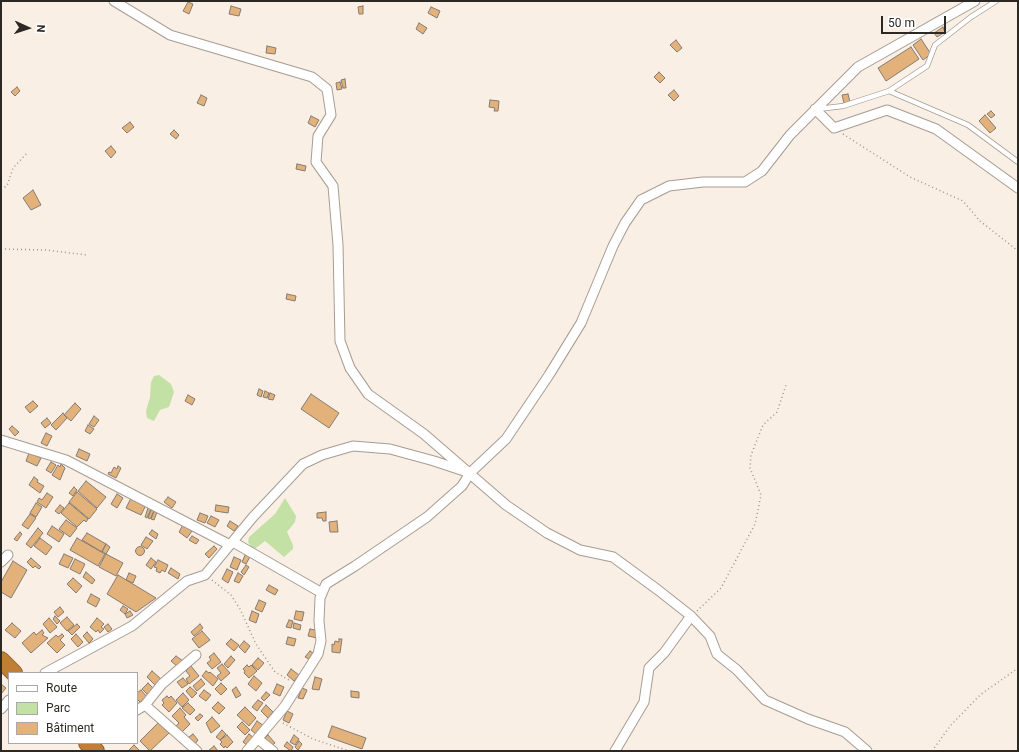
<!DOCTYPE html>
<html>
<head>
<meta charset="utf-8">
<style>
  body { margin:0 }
  #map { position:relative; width:1019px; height:752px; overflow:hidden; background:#faefe4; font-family:Roboto,sans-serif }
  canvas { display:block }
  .frame { position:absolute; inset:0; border:2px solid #2c2824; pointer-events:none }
  .legend { position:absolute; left:8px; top:672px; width:130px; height:72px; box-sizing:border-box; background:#fff; border:1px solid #aba9a7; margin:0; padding:5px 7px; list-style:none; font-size:12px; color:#2c2824 }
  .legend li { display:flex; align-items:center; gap:8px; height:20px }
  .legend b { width:20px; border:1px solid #aba9a7 }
  .north { position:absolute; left:8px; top:8px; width:40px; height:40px; -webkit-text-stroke:3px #fff; paint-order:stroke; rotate:93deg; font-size:11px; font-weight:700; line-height:16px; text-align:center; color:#2c2824 }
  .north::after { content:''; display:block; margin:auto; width:14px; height:18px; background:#2c2824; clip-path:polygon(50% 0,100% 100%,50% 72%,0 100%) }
  .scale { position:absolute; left:881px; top:16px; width:65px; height:18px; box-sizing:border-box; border:2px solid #2c2824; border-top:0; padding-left:5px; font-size:12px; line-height:14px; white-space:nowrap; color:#2c2824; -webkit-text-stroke:3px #fff; paint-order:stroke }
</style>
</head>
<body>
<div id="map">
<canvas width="1019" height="752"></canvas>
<div class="frame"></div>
<ul class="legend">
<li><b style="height:5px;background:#fff"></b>Route</li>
<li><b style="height:11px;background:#c3e1a5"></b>Parc</li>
<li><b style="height:11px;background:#e3b27b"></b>Bâtiment</li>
</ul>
<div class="north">N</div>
<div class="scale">50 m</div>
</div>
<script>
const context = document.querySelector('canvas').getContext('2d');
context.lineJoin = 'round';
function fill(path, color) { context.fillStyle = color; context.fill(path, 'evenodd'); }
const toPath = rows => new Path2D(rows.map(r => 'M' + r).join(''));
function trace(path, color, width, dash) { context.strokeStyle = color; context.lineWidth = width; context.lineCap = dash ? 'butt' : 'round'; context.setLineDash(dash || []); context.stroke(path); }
fill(toPath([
  [159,375,171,384,174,392,169,407,160,410,154,421,147,418,146,411,150,397,151,382,154,376],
  [285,498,296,516,295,522,287,532,293,545,293,549,284,557,265,541,256,548,252,548,248,542,249,537,275,514]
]), '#c3e1a5');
const building = toPath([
  [188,2,193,4,189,14,183,11,188,2],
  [231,6,241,9,239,16,229,14,231,6],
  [363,6,363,14,359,14,358,7,363,6],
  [431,7,440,11,437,18,428,13,431,7],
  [419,23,427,28,423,34,416,29,419,23],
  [943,27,945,32,937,37,934,33,943,27],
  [921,39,931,54,923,60,913,45,921,39],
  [676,40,682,48,677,52,670,45,676,40],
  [267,46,276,48,275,54,266,53,267,46],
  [911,47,919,59,886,81,878,68,911,47],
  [659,72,665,78,660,83,654,77,659,72],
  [345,79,346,88,343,88,341,80,345,79],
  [340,82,342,89,337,90,336,83,340,82],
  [17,87,20,91,15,96,11,92,17,87],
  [674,90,679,96,674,101,668,95,674,90],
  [848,94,850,102,844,103,842,95,848,94],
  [201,95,207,98,204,106,197,103,201,95],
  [490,100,499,101,498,111,494,111,495,108,489,107,490,100],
  [991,111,995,115,991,118,987,114,991,111],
  [985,115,996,128,990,133,979,121,985,115],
  [311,116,319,120,315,127,308,123,311,116],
  [130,122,134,127,127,133,122,128,130,122],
  [174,130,179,135,176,139,170,134,174,130],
  [111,146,116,152,111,158,105,151,111,146],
  [297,164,306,166,305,171,296,169,297,164],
  [33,190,41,205,31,210,23,198,33,190],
  [287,294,296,296,295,301,286,299,287,294],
  [259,389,263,391,261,397,257,395,259,389],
  [265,391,269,393,267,398,263,397,265,391],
  [270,393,275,395,273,400,268,399,270,393],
  [311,394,339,413,329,428,301,409,311,394],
  [188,395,195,399,192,405,185,401,188,395],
  [33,401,38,406,30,413,25,407,33,401],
  [75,403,81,409,71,421,64,415,75,403],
  [63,413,67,418,56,430,51,425,63,413],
  [94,416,99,420,94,427,89,424,94,416],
  [47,418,51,423,45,428,41,423,47,418],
  [88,425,94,429,90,434,85,431,88,425],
  [12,426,19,432,15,436,9,429,12,426],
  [46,433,52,436,47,446,41,443,46,433],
  [79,449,90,454,87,461,76,456,79,449],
  [29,453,41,458,37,466,26,461,29,453],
  [51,462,56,465,51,473,46,470,51,462],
  [61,464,65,468,60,480,52,475,58,465,60,467,61,464],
  [118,466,121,468,116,478,108,474,109,472,111,473,114,467,117,469,118,466],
  [34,477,38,480,37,482,44,486,40,493,29,485,34,477],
  [86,481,106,497,97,508,78,491,86,481],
  [74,487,77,490,73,496,69,493,74,487],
  [77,492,97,509,89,519,69,502,77,492],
  [47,493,53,497,46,508,37,502,39,498,42,500,47,493],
  [117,494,123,498,117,508,111,504,117,494],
  [168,497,176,502,172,508,164,502,168,497],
  [131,498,146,505,141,515,126,508,131,498],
  [36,503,42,507,36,517,30,513,36,503],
  [69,503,88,519,86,522,84,520,77,527,61,513,69,503],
  [60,505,64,508,59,514,55,511,60,505],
  [216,505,229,507,228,513,215,511,216,505],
  [148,508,151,509,147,518,145,517,148,508],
  [151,510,154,511,150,519,148,518,151,510],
  [154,511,157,512,154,520,151,519,154,511],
  [326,512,326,521,323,521,322,518,317,518,317,513,326,512],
  [200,513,208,516,205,523,197,520,200,513],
  [30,514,36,518,28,529,22,525,30,514],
  [211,516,219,520,215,527,207,523,211,516],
  [66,520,77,528,70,537,59,529,66,520],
  [230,521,238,526,234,531,227,526,230,521],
  [337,521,338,532,330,532,329,522,337,521],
  [183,525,192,531,187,538,179,532,183,525],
  [52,526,64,534,59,542,47,534,52,526],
  [38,528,43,533,31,548,26,544,38,528],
  [152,530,158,534,156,539,149,534,152,530],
  [20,532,22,534,17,541,14,539,20,532],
  [87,533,106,544,102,552,82,540,87,533],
  [192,536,199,540,196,544,189,540,192,536],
  [146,537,153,541,147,549,141,545,146,537],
  [40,538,52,547,46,555,34,546,40,538],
  [77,538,105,554,98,566,70,550,77,538],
  [106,544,110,547,106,554,102,551,106,544],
  [214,546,217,549,209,558,205,554,214,546],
  '135.5 551a4.5 4.5 0 1 1 9 0a4.5 4.5 0 1 1-9 0Z',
  [246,553,251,555,246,564,242,562,246,553],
  [64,554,73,558,68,568,59,564,64,554],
  [106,554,123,563,116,576,99,567,106,554],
  [234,557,241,560,237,570,230,567,234,557],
  [31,558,41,567,39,569,35,566,33,568,27,562,31,558],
  [151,558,156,562,151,569,146,565,151,558],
  [75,559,85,564,80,574,70,569,75,559],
  [158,560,168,565,165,572,162,570,160,573,156,571,157,568,154,567,158,560],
  [13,561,27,570,11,598,1,592,1,582,13,561],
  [246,565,249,567,244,575,241,572,246,565],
  [171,568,180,574,178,579,168,573,171,568],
  [227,569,233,572,228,583,222,579,227,569],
  [86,572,95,580,92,584,83,577,86,572],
  [129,573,136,576,133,583,126,580,129,573],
  [238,573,243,576,239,583,234,581,238,573],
  [118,575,156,598,136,612,107,594,118,575],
  [73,578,82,586,76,593,67,584,73,578],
  [269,585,278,590,275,595,266,590,269,585],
  [91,594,100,599,96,607,87,602,91,594],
  [259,600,266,603,262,612,255,609,259,600],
  [123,606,128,609,125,614,120,610,123,606],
  [60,607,64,612,58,617,54,612,60,607],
  [130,611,133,615,127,618,125,614,130,611],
  [252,611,259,614,256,623,249,620,252,611],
  [296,611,304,612,302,621,294,619,296,611],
  [55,616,60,621,57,624,53,619,55,616],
  [67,617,74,625,67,631,60,623,67,617],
  [49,618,57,627,50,633,43,624,49,618],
  [97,618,104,624,101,627,104,629,100,633,98,630,96,632,90,627,97,618],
  [289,620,293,621,291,628,286,627,289,620],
  [12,623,21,631,15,638,5,630,12,623],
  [294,623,301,625,300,630,293,628,294,623],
  [77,624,80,627,72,635,68,631,77,624],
  [108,624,112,629,108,632,104,627,108,624],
  [200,624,203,628,194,636,191,632,200,624],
  [310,629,319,631,317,638,308,636,310,629],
  [42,630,44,633,42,635,48,638,31,653,22,643,34,632,36,635,42,630],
  [202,631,210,640,199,648,192,639,202,631],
  [87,632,93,639,89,643,83,636,87,632],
  [62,634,64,636,60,640,65,645,57,653,47,643,56,635,58,637,62,634],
  [76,634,83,642,78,647,71,639,76,634],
  [288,637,296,639,294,646,286,644,288,637],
  [231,639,239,645,234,651,226,644,231,639],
  [339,639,342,639,340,653,332,652,332,644,334,645,335,641,339,642,339,639],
  [244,641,250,646,245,653,239,647,244,641],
  [310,651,313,653,309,659,305,657,310,651],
  [214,653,221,662,212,669,207,663,211,660,209,657,214,653],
  [176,656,183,661,178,667,171,661,176,656],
  [231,656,235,660,228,668,224,664,231,656],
  [258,658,264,663,258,670,252,665,258,658],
  [222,664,230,673,221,681,217,676,221,673,217,668,222,664],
  [247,665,249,667,251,665,257,671,249,678,244,673,245,671,243,669,247,665],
  [191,666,199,676,189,684,186,679,190,676,186,671,191,666],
  [291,669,299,675,294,681,287,675,291,669],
  [152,671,161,679,155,685,147,677,152,671],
  [206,671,209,673,210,672,218,679,213,686,202,676,206,671],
  [254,676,262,683,256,691,248,684,254,676],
  [315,677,322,679,319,690,312,689,315,677],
  [183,678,188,684,182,688,177,682,183,678],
  [201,679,205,684,197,691,193,686,201,679],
  [148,683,154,689,148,695,142,689,148,683],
  [221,683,227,689,221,695,215,689,221,683],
  [1,684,6,688,1,694,1,684],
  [277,684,284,687,280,696,273,693,277,684],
  [190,687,197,693,192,698,186,691,190,687],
  [236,687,241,695,236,698,232,690,236,687],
  [302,688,307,690,303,699,298,698,302,688],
  [141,690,147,697,140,702,137,699,137,693,141,690],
  [204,690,211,695,206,701,199,696,204,690],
  [351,691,359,692,359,698,351,697,351,691],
  [266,692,270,695,264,701,261,698,266,692],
  [183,693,189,700,182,707,176,700,183,693],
  [167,696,169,698,171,696,177,703,169,712,162,705,164,703,162,700,167,696],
  [258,700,263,703,257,711,252,707,258,700],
  [218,702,225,708,219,714,212,708,218,702],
  [188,703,195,710,190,715,182,708,188,703],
  [266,705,273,712,268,718,261,711,266,705],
  [245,707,256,718,249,726,237,715,245,707],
  [180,708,186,715,184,717,190,724,181,733,175,727,179,723,172,716,180,708],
  [287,711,293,714,289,723,283,720,287,711],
  [200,714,203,716,198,721,195,718,200,714],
  [212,717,220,726,211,733,206,723,212,717],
  [257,721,264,726,257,735,251,730,257,721],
  [242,722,250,730,245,735,237,727,242,722],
  [158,723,169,733,150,751,140,741,158,723],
  [332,726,366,738,362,749,328,737,332,726],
  [222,730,226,734,220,740,216,737,222,730],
  [193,734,198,740,195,744,189,737,193,734],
  [249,734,254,738,248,746,243,742,249,734],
  [227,735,233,742,227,748,225,746,224,748,220,744,222,742,220,740,227,735],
  [268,735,275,743,270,747,263,740,268,735],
  [294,735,299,739,295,745,290,742,294,735],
  [299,741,302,744,298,750,295,747,299,741],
  [287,742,293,747,291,751,284,746,287,742],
  [134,745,140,751,128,751,134,745],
  [214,746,218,751,208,751,214,746]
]);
fill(building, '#e3b27b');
trace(building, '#857b72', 1);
const lane = toPath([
  [889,91,968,125,1018,162],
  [818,109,843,106,889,91,927,66,935,45,971,17,996,1]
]);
const street = toPath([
  [114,1,170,35,312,77,327,89,331,115,318,136,316,162,333,186,338,245,340,341,350,368,368,394,424,434,506,505,547,533,580,550,613,557,658,590,691,616,710,636,717,654,737,670,765,700,808,719,845,732,867,751],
  [815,109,834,128,887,110,936,129,1018,188],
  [1,440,66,460,230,545],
  [233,542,322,593],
  [1,562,8,555],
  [45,673,132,626,187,581,205,575,253,517,303,464,322,455,353,446,390,449,434,461,470,473,506,439,549,375,581,323,613,246,625,223,641,200,669,186,703,182,745,182,762,171,790,135,858,67,975,1],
  [145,705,197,751],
  [1,709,9,700],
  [137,710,145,705,162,684,196,655],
  [258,739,273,751],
  [247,751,285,706,318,654,321,641,319,621,320,598,326,584,355,566,427,517,462,486,470,473],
  [615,751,644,702,649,668,664,653,691,616]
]);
const highway = toPath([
  [1,660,14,673],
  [87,743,96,751]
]);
trace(lane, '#a69c92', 6);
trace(street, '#a69c92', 11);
trace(highway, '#8c612f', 18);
trace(toPath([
  [843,134,910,177,963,201,980,221,1018,251],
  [1,189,7,186,13,168,28,152],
  [1,249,46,250,87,255],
  [212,580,231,595,240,609,256,644,275,672,291,681],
  [697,611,721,588,755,524,761,495,750,468,751,455,763,425,777,412,786,385],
  [283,723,313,739,349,751],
  [932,751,951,725,980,695,1018,668]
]), '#9d958e', 1.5, [1, 3]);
trace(lane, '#fff', 4.5);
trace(street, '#fff', 9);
trace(highway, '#c07f35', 16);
</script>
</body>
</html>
